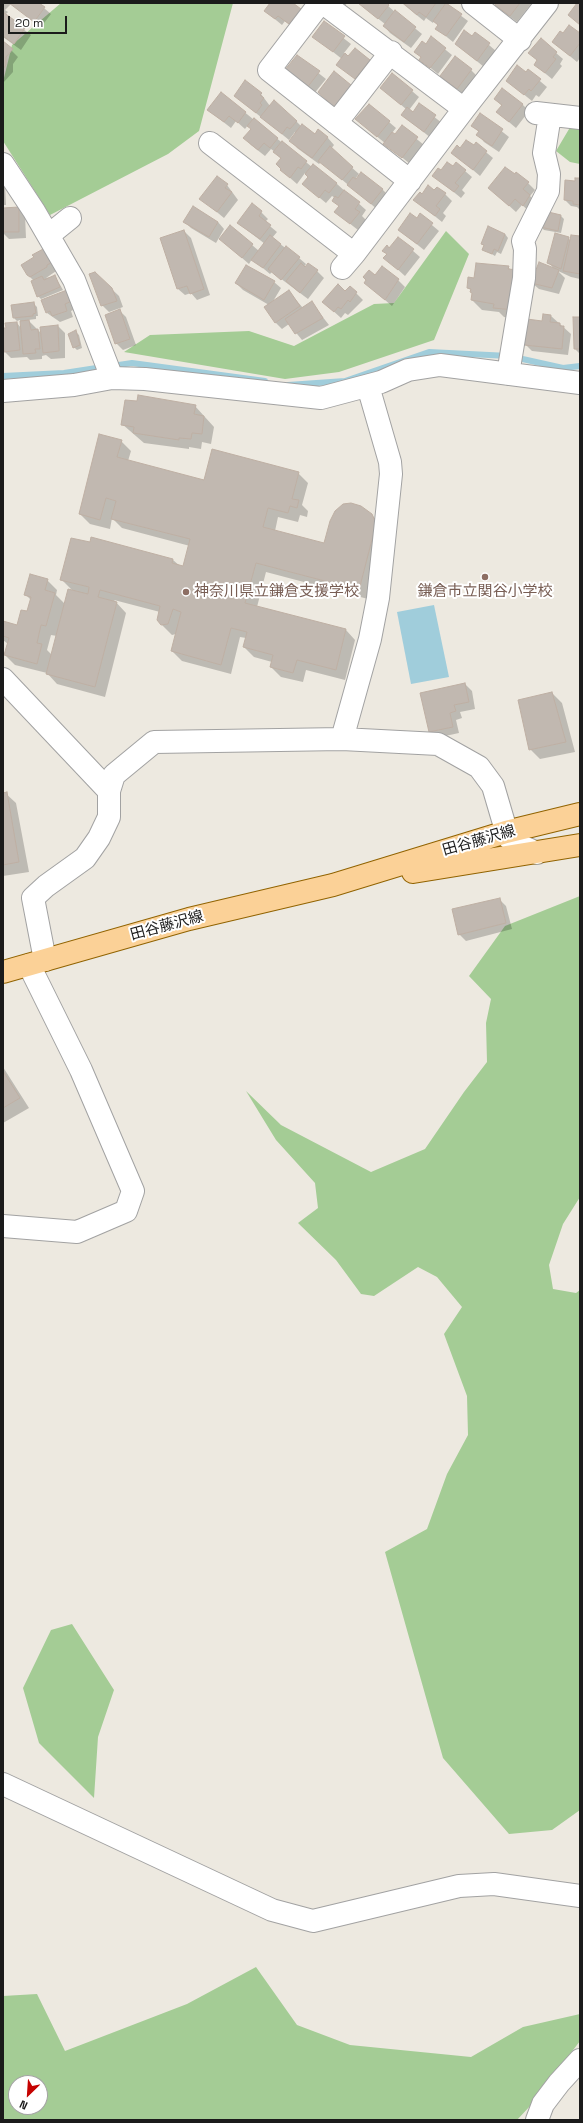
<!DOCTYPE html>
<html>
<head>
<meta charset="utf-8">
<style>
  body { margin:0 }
  #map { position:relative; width:583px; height:2123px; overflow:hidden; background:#ede9e0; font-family:"Space Grotesk",sans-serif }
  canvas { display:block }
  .frame { position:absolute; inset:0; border:4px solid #1b1b1b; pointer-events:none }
  .north { position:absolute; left:8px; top:2075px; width:40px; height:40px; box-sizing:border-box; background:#fff; border:1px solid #a4a4a4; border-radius:50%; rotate:205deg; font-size:11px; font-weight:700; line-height:16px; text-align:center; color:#1b1b1b }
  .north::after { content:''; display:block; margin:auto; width:14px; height:18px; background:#c50301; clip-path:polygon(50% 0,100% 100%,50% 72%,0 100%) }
  .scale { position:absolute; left:8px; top:16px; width:59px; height:18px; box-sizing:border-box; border:2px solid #1b1b1b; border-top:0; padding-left:5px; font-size:12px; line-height:14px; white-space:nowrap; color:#1b1b1b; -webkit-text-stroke:3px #fff; paint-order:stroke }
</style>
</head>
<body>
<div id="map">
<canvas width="583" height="2123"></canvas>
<div class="frame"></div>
<div class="north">N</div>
<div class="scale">20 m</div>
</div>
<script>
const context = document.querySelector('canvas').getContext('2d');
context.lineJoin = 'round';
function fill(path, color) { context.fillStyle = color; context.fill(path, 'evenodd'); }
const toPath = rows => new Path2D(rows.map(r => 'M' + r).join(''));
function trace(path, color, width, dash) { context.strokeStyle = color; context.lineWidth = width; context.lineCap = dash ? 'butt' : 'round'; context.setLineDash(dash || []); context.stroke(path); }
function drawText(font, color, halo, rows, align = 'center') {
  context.font = font + ' "Space Grotesk","Noto Sans JP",sans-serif'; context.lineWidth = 4; context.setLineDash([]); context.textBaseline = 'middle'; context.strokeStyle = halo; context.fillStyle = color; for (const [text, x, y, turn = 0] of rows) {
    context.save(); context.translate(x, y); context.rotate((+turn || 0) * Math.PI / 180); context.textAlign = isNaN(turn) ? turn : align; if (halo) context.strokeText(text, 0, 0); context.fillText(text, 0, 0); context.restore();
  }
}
fill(toPath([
  [61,3,233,3,199,131,168,154,50,215,3,141,3,82,12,45],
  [572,124,580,127,580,164,570,162,556,151],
  [446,231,469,254,434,340,339,372,285,379,124,352,150,335,249,331,294,346,374,304,394,303],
  [580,896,580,1197,563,1224,549,1265,553,1289,576,1293,580,1290,580,1810,552,1830,509,1834,443,1758,385,1552,427,1529,447,1474,468,1435,467,1396,444,1334,462,1307,437,1277,418,1267,374,1296,361,1294,336,1260,298,1223,318,1208,315,1183,276,1140,246,1091,281,1125,371,1172,425,1149,464,1092,487,1062,486,1023,491,999,469,976,505,926],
  [72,1624,114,1690,98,1737,94,1798,39,1743,23,1688,51,1630],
  [256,1967,297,2025,350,2045,471,2057,523,2027,580,2014,580,2041,531,2105,517,2120,3,2120,3,1996,37,1994,65,2051,187,2004],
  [16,2083,40,2083,40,2107,16,2107]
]), '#a4cc95');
fill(toPath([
  [434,605,449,677,411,684,397,612]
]), '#a0cddb');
fill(toPath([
  [3,3,38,3,51,14,41,27,11,4,5,10,8,12,5,15,31,35,21,50,3,37],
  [271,3,292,3,307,16,296,30,285,21,282,25,265,11],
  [341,3,347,3,345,6],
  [358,3,389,3,387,5,395,12,422,34,411,48,390,33,384,26,385,24],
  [444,3,468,21,453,42,437,29,439,26,434,21,433,23,426,18,424,21,403,4],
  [497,3,531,3,531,4,517,22,502,11,496,5],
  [324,23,351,44,344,53,348,57,370,61,376,67,363,85,337,64,342,59,314,37],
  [475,33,496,51,484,67,456,44,472,38],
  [563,34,580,34,580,58,577,62,553,42],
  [431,38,452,55,438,74,421,60,422,58,416,52,426,45],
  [541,40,563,59,560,64,562,66,552,79,535,65,538,61,530,53],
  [3,42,18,57,13,64,13,72,3,83],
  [298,57,326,79,313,95,292,78],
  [471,70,477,76,464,95,441,75],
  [528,71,547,87,539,97,536,95,532,101,507,81,527,73],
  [335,73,357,92,341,113,326,99],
  [392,74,419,97,409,110,413,113,419,105,442,123,431,138,402,115,406,109,381,88],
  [221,93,312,167,313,165,337,184,366,210,362,216,366,220,358,230,335,212,339,206,333,201,335,198,332,196,326,203,303,184,309,177,305,173,297,184,281,170,281,159,275,152,271,149,265,156,251,145,245,138,252,129,248,125,245,129,236,121,231,128,208,110],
  [261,94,270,106,296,121,302,127,315,135,319,131,328,138,334,145,331,149,359,174,355,179,382,189,389,196,378,210,321,162,319,164,297,148,291,141,297,133,295,132,289,140,235,96],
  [495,99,522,104,529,111,516,128,497,112,502,106],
  [480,114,509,137,499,152,484,142,478,135,480,133,472,126],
  [356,119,389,122,396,128,392,133,396,135,402,127,424,145,410,164],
  [476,144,493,158,480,176,453,153,461,149,474,147],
  [453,168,465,171,472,177,462,190,465,193,461,198,434,176],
  [580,179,580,210,577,207,571,206,565,200],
  [3,183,5,185,6,205,3,205],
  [528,183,535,190,530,196,536,202,530,212,522,205,516,212,496,194],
  [227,185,238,200,224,218,201,199],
  [435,191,445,194,452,201,443,213,446,216,442,222,415,200,422,195],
  [18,208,25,215,26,238,9,239,3,233,3,238,3,209],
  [261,212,268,219,265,222,277,232,272,238,299,258,306,264,304,267,317,271,324,278,308,299,272,272,270,274,252,259,249,264,220,239,252,245,259,251,265,244,238,223],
  [420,215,439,231,424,250,399,230,417,219],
  [561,216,564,219,561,233,544,230,541,227],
  [185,222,218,222,224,229,216,243,191,228],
  [184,231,191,238,210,295,197,300,191,293,185,295,178,289],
  [505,234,508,238,501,254,497,252,495,256,483,249,485,246,482,243],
  [398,238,420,257,405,276,385,258],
  [568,238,570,240,580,238,580,279,571,277,558,271,565,278,559,294,539,289,532,283,555,270,548,262],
  [44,249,59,269,46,278,55,276,63,290,41,299,38,296,34,281,27,274,35,258],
  [508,267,512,271,523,320,504,317,499,312,482,310,472,300,472,291,468,288,475,279],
  [95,273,119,296,123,307,109,312,102,305],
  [375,276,398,280,405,287,392,306,365,283],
  [274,282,281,288,272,303,289,292,303,308,311,302,329,325,302,340,289,324,282,329,275,322,269,305,243,290,236,283],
  [350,287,363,300,348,315,345,313,341,318,330,308],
  [67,291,78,308,71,311,73,317,60,322,47,313],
  [34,304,37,307,38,316,36,316,36,319,28,320,42,334,58,326,65,333,65,358,51,359,46,355,42,356,42,359,30,360,27,357,11,358,5,352,3,328,7,329,17,323,21,328,20,320,17,321,14,318],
  [119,310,126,317,136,345,123,350,116,343],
  [551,316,571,334,568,355,532,351,525,344,543,322],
  [580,318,580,354,575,349],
  [76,332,79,335,82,348,77,350,74,347],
  [195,406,214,427,211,444,202,442,201,449,189,447,189,449,144,443,122,424],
  [121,441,131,451,128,461,205,481,298,473,308,483,302,505,308,511,307,517,300,515,298,522,278,517,275,531,325,544,371,514,381,525,368,599,266,572,257,607,346,630,355,640,345,680,306,670,303,682,281,677,271,667,272,662,254,657,244,647,246,638,240,637,231,674,182,661,172,651,176,634,172,635,162,625,160,612,114,600,126,613,105,697,57,684,47,673,15,665,5,655,8,644,3,640,3,623,17,627,27,612,31,600,26,595,47,580,57,590,56,595,65,604,73,591,62,580,173,560,180,566,184,567,190,546,122,528,112,518,110,529,90,524,80,514],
  [51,635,57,636,52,655,47,650],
  [465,684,472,691,475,709,460,712,462,718,456,720,459,733,436,738,430,732],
  [552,693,562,703,575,752,540,759,530,749],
  [3,791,16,803,29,872,3,876],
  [499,899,506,906,512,929,466,941,459,934],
  [3,1067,29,1108,3,1123]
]), '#0003');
trace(toPath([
  [112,366,132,363,265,381],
  [3,376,64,373,103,367],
  [288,385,345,381,429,352,509,356,563,368,580,366]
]), '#a0cddb', 6);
const building = toPath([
  [9,3,39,3,45,7,34,22,9,3],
  [270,3,293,3,301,9,289,24,278,16,275,19,264,11,270,3],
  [358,3,387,3,389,5,378,19,358,3],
  [403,3,436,3,426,17,419,12,417,15,403,3],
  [446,3,462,14,446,36,435,29,438,25,433,21,446,3],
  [496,3,520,3,510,16,495,5,496,3],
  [577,3,580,3,580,25,568,15,577,3],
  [395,10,416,27,404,42,383,26,395,10],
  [3,12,25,28,14,44,3,36,3,12],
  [324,21,345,36,333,52,312,37,324,21],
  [569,25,580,33,580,43,570,56,552,42,560,31,563,33,569,25],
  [464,30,472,36,475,32,490,43,477,61,455,44,464,30],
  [431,36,446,48,430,68,419,60,421,57,414,52,422,41,426,44,431,36],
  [541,38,557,52,553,57,556,59,545,73,534,65,537,60,528,53,541,38],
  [3,41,13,49,6,57,6,65,3,69,3,41],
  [355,48,370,60,355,79,336,65,345,53,348,56,355,48],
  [297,55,320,71,306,89,284,71,297,55],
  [455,56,472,69,457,89,440,76,455,56],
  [517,65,526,72,528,69,541,79,531,91,529,89,524,95,506,81,517,65],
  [334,71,351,85,334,107,318,92,334,71],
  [392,73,413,90,401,105,380,88,392,73],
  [245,80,262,93,260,95,264,98,260,103,262,105,256,113,234,96,245,80],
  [502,88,523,104,509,122,496,112,502,105,494,99,502,88],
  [221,92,246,112,238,123,229,116,224,122,207,110,221,92],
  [274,100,297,121,290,129,287,127,282,134,260,117,274,100],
  [419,103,436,115,424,132,401,115,407,107,413,112,419,103],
  [369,104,390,121,377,137,355,119,369,104],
  [480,113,503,129,492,146,476,135,479,131,471,126,480,113],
  [254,118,278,138,270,148,264,143,258,150,243,138,251,129,247,126,254,118],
  [302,124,315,134,318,129,328,137,312,158,289,141,302,124],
  [402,125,418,137,402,158,383,144,392,132,395,134,402,125],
  [466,140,474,145,476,142,487,151,473,170,451,153,457,145,460,148,466,140],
  [282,141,307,161,301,169,298,167,290,178,280,170,281,169,276,164,281,158,273,152,282,141],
  [330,146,353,167,342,180,318,161,330,146],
  [447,162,453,166,456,162,466,170,455,183,459,186,454,192,432,176,438,168,441,170,447,162],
  [313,164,337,183,329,193,325,190,319,198,302,184,308,177,305,174,313,164],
  [505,167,515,174,516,172,529,182,523,189,530,195,523,206,515,199,509,206,488,188,505,167],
  [361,172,383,189,371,204,347,185,353,177,356,179,361,172],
  [217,176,228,184,225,188,232,192,217,212,199,199,217,176],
  [575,178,580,178,580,205,573,204,573,201,564,200,565,180,575,181,575,178],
  [428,185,434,190,437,187,446,193,436,206,440,209,435,216,413,200,420,192,422,194,428,185],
  [344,190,360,202,355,209,360,212,350,224,334,212,339,206,332,201,335,196,338,198,344,190],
  [252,203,262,211,259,216,271,225,260,239,237,223,252,203],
  [193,206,218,222,209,237,183,222,193,206],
  [19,207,19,232,3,232,3,208,19,207],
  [544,211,561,215,558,231,540,227,544,211],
  [410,213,417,218,420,213,433,223,417,244,398,230,410,213],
  [230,225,253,244,242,258,219,239,230,225],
  [488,226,505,234,498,251,494,249,492,254,482,250,484,245,481,244,488,226],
  [184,230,204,289,190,294,187,286,177,289,160,238,184,230],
  [555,233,569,237,561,269,547,263,555,233],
  [270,235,281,244,263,268,251,260,270,235],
  [571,235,580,236,580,274,563,271,571,235],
  [398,237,414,249,398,270,383,258,387,254,382,251,387,245,389,248,398,237],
  [286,246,300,257,281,280,268,269,286,246],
  [45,248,53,262,47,265,47,267,30,277,27,275,21,265,34,257,32,255,45,248],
  [539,262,559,270,552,288,531,283,539,262],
  [301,263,305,267,308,263,318,270,300,293,286,281,301,263],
  [476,263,509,266,508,269,519,270,514,310,493,308,494,304,471,300,472,293,470,292,471,289,467,288,468,277,474,278,476,263],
  [246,265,275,281,264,300,235,283,246,265],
  [382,266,399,279,385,300,364,283,366,280,363,277,369,270,375,275,382,266],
  [95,272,112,288,117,301,101,306,89,274,95,272],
  [55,275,60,287,37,297,31,281,42,276,44,280,55,275],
  [338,284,345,291,350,286,357,292,350,302,348,300,341,309,338,307,334,312,322,302,338,284],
  [67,290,72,301,65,304,67,311,52,316,50,311,46,313,41,300,67,290],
  [289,290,300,306,275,323,264,307,289,290],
  [312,301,323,318,295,334,285,319,312,301],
  [34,302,36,313,33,314,33,316,13,318,11,305,34,302],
  [120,309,130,339,115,344,105,315,120,309],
  [543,314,551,315,550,322,560,323,560,326,564,326,562,349,524,345,527,319,542,321,543,314],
  [573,317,580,317,580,349,574,349,573,317],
  [29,320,31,330,38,329,40,349,35,349,36,353,23,354,20,321,29,320],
  [17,322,20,350,4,352,3,328,6,328,5,323,17,322],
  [58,325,59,351,43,353,40,327,58,325],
  [76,330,80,345,73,348,68,334,76,330],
  [138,395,196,405,194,414,204,416,202,434,192,433,191,439,179,438,179,440,133,433,134,427,121,425,125,400,137,401,138,395],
  [99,434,122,440,117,457,204,480,212,449,299,472,292,499,299,500,297,508,290,506,288,513,268,508,263,527,324,543,330,521,335,511,343,504,351,503,361,506,372,514,375,521,375,528,359,590,256,563,245,603,346,629,336,670,297,660,293,673,270,667,273,655,243,647,247,632,231,628,221,665,171,651,181,612,173,609,168,624,161,625,157,620,160,606,100,590,98,597,117,602,95,687,46,674,68,589,88,594,89,587,60,580,71,538,90,542,91,537,173,559,172,563,183,566,190,539,111,519,116,501,106,498,100,520,79,514,99,434],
  [30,574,48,579,45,590,55,593,46,626,41,625,37,643,42,644,37,664,4,655,9,638,3,636,3,621,17,625,21,610,27,611,31,597,24,595,30,574],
  [465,683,469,702,454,705,456,711,450,713,453,727,429,732,420,693,465,683],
  [552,692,566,742,529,750,518,700,552,692],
  [7,792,19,862,3,865,3,793,7,792],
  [500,898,506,923,458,935,452,909,500,898],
  [3,1071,20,1098,3,1108,3,1071]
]);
fill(building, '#c1b8b0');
trace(building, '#beafa3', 1);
const minor = toPath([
  [320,3,269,70,410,181],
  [323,3,464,109],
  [473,3,520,40],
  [536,113,580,118],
  [336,123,391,52],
  [210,143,354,254,464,109,547,3],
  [3,164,34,211,74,280,112,378],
  [49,235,70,218],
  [342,268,354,254],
  [508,374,524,278,525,249,523,241,548,191,549,174,544,153,550,115],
  [3,391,74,385,112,378,145,379,321,398,381,382,408,370,440,365,580,383],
  [3,679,109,791],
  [342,739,370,639,378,598,391,474,390,462,368,386],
  [45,960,33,898,46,886,85,858,99,838,109,817,109,791,114,775,154,742,342,739,438,744,479,767,493,786,508,837,517,844,537,853],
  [3,1226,77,1232,126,1211,133,1191,81,1070,29,965],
  [3,1784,272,1910,313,1921,459,1886,494,1884,580,1896],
  [537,2120,543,2104,559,2083,580,2060]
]);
const major = toPath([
  [413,872,580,845],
  [3,972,189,919,333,885,506,832,580,814]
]);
trace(minor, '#a2a2a2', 24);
trace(major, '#916301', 24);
trace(minor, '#fff', 22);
trace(major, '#fbd197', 22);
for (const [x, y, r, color] of [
  [485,577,4,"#8d6e63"],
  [186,592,4,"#8d6e63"]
]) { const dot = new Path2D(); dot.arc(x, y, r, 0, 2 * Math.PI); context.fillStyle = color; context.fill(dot); trace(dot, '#fff', 1.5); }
drawText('15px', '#785e54', '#fff', [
  ["神奈川県立鎌倉支援学校",194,592],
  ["鎌倉市立関谷小学校",485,592,"center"]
], 'left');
drawText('15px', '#1b1b1b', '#fff', [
  ["田谷藤沢線",479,841,-16],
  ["田谷藤沢線",167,926,-15]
]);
</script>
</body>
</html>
